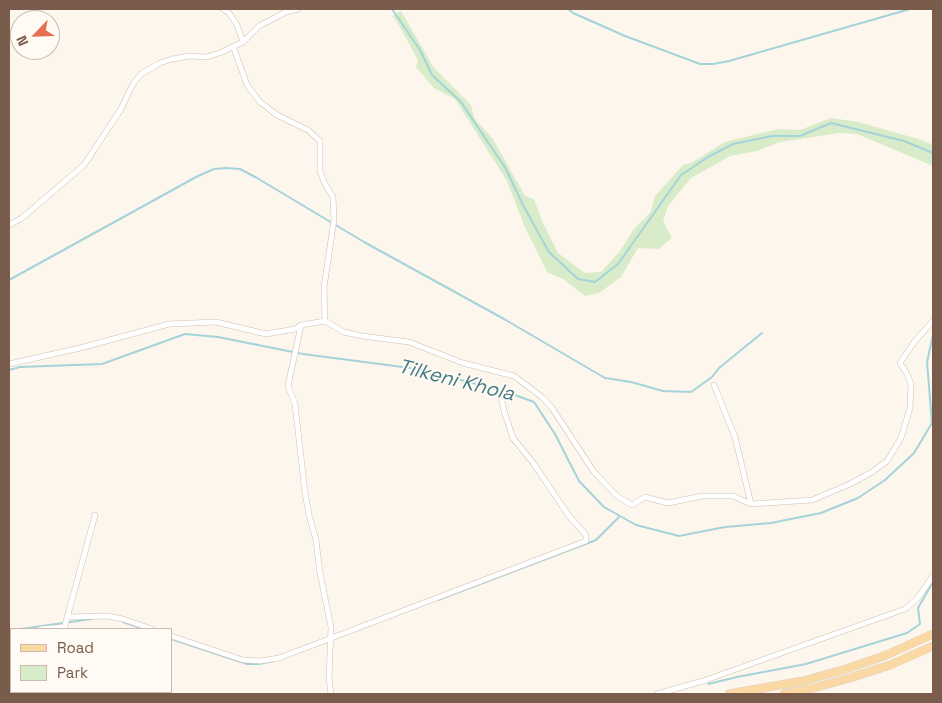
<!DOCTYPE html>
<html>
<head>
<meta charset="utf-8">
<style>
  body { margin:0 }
  #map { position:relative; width:942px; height:703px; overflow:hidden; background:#fdf6ec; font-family:"Space Grotesk",sans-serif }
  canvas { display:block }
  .frame { position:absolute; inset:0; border:10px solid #7a5c4d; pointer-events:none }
  .legend { position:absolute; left:10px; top:628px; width:162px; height:65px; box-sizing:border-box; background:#fffaf3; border:1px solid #cabbb1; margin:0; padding:6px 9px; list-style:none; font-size:15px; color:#7a5c4d }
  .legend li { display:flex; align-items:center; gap:10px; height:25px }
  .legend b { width:25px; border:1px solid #cabbb1 }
  .north { position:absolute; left:10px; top:10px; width:50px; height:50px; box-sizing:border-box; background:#fffaf3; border:1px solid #cabbb1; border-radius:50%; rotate:246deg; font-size:14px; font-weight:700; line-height:20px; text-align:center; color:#7a5c4d }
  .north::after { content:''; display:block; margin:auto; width:18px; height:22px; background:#e76f51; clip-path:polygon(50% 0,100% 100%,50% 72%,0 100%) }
</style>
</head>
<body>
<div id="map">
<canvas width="942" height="703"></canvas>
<div class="frame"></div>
<ul class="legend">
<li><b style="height:6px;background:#fbd9a5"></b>Road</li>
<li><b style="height:14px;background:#d8ecc9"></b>Park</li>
</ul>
<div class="north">N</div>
</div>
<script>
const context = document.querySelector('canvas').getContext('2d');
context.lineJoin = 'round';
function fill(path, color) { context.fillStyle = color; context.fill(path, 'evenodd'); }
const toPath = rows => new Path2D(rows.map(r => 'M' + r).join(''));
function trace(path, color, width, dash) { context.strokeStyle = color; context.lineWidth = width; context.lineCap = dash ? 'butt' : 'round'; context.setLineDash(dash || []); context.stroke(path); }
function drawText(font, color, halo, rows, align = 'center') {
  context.font = font + ' "Space Grotesk",sans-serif'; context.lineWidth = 4; context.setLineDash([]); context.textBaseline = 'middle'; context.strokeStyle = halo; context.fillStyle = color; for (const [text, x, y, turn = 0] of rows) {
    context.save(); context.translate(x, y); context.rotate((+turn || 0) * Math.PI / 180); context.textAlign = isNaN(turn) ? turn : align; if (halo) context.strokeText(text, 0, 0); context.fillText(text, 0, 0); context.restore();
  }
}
fill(toPath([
  [401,11,434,68,471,105,474,118,493,139,525,196,534,199,542,221,558,253,585,273,601,272,620,251,634,229,650,213,655,196,683,165,691,163,725,142,778,129,800,130,831,118,858,122,922,140,933,145,933,166,857,134,839,133,780,142,757,151,730,156,691,178,668,206,663,221,672,238,658,249,638,248,621,277,599,293,585,296,563,279,547,272,524,225,507,181,455,99,434,88,416,67,418,60,397,22,392,16]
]), '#d8ecc9');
trace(toPath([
  [392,9,420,50,432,75,461,102,506,169,523,205,549,252,578,279,595,282,618,264,681,175,708,157,733,144,772,136,800,136,831,123,904,141,933,153],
  [568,9,573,13,625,36,700,64,713,64,729,61,910,9],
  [9,280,198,176,214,169,226,168,240,169,257,178,364,242,504,319,605,378,631,382,663,391,691,392,712,377,719,368,762,333],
  [9,370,20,367,102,364,185,334,218,337,303,354,418,369,504,391,534,402,555,434,579,481,604,507,636,525,679,536,725,527,771,523,821,513,858,498,885,480,914,453,932,423,927,362,933,335],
  [438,600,596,540,620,516],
  [123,622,144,629],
  [21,629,91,619],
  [9,631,11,631],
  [171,639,247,664,259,664,274,661],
  [708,684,737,677,806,664,907,633,920,624,918,608,933,582]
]), '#a5d3da', 2);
const street = toPath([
  [223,9,229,13,237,25,243,42],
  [9,225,22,218,84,165,121,109,133,84,141,74,160,63,172,59,190,56,207,57,222,52,243,42,259,26,286,12,298,9],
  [325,321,344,332,362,336,409,342,463,363,514,376,542,397,552,408,594,472,617,496,632,505,645,497,668,503,702,496,733,496,751,504,812,500,850,484,872,472,887,461,901,438,910,408,911,384,907,374,900,363,915,341,933,321],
  [301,325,288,386,295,404,305,493,309,515,316,540,320,573,331,627,329,678,331,694],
  [9,364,80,348,169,324,216,322,266,334,295,329,301,325,325,321,324,287,334,220,333,197,324,182,320,171,320,141,308,130,277,115,260,102,247,85,233,46],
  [714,385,735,437,751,504],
  [67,617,107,616,123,619,152,629],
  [41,629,65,627],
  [64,629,95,515],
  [9,634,11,634],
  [171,636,243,660,260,661,279,658,586,541,586,535,569,516,534,464,513,438,504,411,501,397],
  [33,694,35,692],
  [657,694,703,681,905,609,917,599,933,576]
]);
const primary = toPath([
  [729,694,803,681,846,669,884,656,933,634],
  [784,694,810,689,853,677,890,665,933,646]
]);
trace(street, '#d1beb0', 6);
trace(primary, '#dad1cd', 9);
trace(street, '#fff', 5);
trace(primary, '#fbd9a5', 8);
drawText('italic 20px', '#437c86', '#fffaf3', [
  ["Tilkeni Khola",456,381,14]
]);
</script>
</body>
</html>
